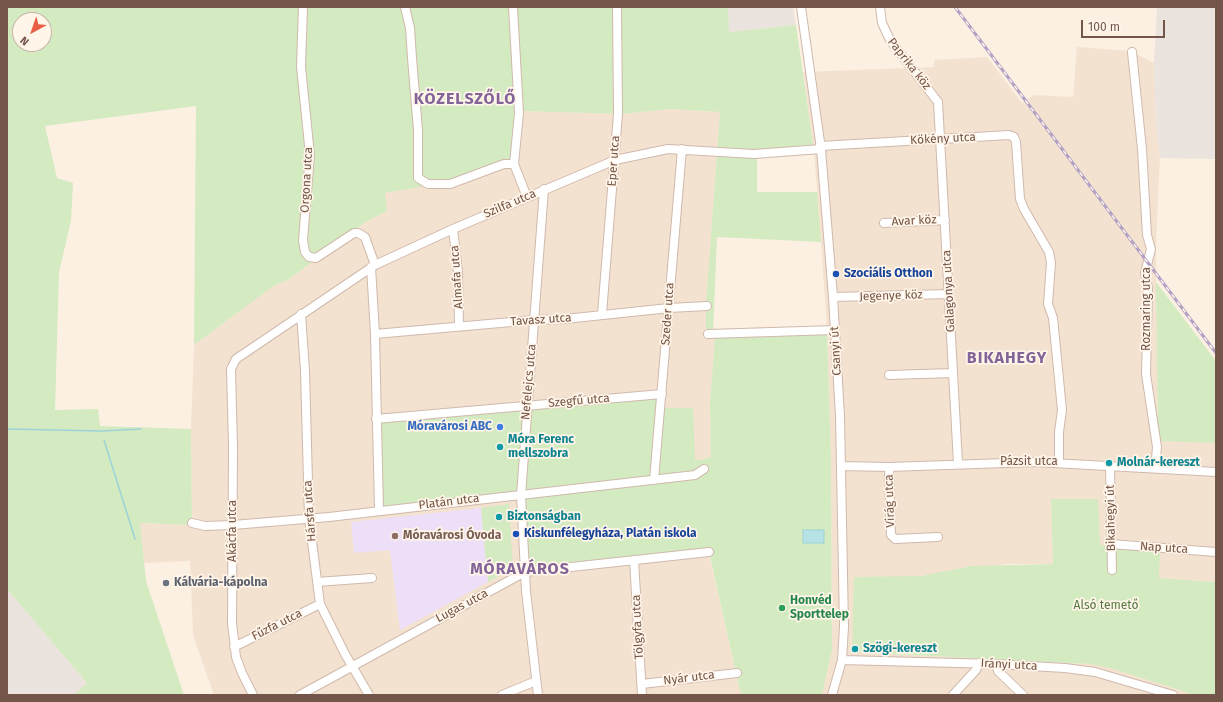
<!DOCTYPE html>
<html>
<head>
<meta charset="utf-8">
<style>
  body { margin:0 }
  #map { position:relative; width:1223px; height:702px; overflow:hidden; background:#fcf0e2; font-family:"Fira Sans",sans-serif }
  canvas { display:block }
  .frame { position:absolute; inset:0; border:8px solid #745549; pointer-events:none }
  .north { position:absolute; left:12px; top:12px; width:40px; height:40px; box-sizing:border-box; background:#fff5e9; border:1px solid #c7b5a9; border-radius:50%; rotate:220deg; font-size:11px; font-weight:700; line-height:16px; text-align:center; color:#745549 }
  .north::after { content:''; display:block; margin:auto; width:14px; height:18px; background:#e85f46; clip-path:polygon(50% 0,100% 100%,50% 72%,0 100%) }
  .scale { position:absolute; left:1081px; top:20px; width:84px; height:18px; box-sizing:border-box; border:2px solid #745549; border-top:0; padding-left:5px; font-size:12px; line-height:14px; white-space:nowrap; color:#745549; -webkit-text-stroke:3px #fff5e9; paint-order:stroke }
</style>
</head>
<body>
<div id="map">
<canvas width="1223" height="702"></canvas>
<div class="frame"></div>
<div class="north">N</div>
<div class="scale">100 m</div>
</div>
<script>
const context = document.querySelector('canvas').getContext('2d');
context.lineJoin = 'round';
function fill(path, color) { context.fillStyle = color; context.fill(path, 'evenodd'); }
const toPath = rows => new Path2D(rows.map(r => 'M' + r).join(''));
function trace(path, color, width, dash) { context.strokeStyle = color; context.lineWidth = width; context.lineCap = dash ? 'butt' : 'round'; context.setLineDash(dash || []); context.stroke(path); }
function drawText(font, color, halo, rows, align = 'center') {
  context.font = font + ' "Fira Sans",sans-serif'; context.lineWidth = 3.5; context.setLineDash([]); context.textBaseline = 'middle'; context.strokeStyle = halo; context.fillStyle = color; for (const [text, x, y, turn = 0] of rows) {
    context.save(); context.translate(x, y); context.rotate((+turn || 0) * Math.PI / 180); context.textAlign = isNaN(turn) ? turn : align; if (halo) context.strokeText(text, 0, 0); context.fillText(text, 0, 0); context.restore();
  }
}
fill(toPath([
  [1077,47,1130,51,1154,63,1156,124,1160,158,1156,243,1158,440,1216,443,1216,582,1159,578,1159,550,1100,546,1051,499,1053,564,1007,564,921,576,852,652,1090,664,1110,668,1186,692,1190,695,822,695,832,650,831,460,827,329,821,242,814,151,803,72,934,67,934,60,987,57,1022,103,1034,95,1073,97],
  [671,109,720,112,706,303,706,335,715,335,710,404,711,457,700,460,710,558,741,695,214,695,193,635,190,561,144,563,140,523,192,525,191,429,194,345,275,285,288,280,364,223,387,211,384,193,437,183,521,111,621,114]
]), '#f4e2d1');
fill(toPath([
  [728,7,793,7,796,25,729,32],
  [1157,7,1216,7,1216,159,1160,158,1156,124,1154,63],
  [7,589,87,683,74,695,9,695,7,692]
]), '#ebe3dd');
fill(toPath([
  [481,508,488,582,400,630,390,550,354,553,351,522]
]), '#eddff8');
fill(toPath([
  [7,7,728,7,729,32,796,25,814,151,757,155,757,192,817,192,821,242,717,237,713,333,706,335,706,303,720,112,671,109,621,114,521,111,515,161,461,180,385,193,387,211,364,223,288,280,275,285,194,345,196,106,45,126,57,178,73,183,71,221,59,272,55,410,98,409,100,426,191,429,192,525,140,523,146,581,184,695,74,695,87,683,7,589],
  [20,20,44,20,44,44,20,44],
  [1156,282,1216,361,1216,443,1158,441],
  [827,330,831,460,832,650,822,695,741,695,709,552,525,572,521,495,379,510,376,419,662,394,661,408,693,408,695,460,700,460,711,457,710,404,715,335],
  [1051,499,1098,499,1100,545,1160,550,1159,578,1216,582,1216,695,1190,695,1186,692,1110,668,1090,664,852,652,854,577,921,576,972,566,1053,564],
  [509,504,513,569,488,582,481,508]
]), '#d4eac1');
const water = toPath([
  [803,530,824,530,824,543,803,543,803,530]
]);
fill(water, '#b7e2e6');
trace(water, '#9dd3d8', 1);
trace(toPath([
  [7,429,101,431,141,429],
  [104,440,135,539]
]), '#9dd3d8', 1.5);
const minor = toPath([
  [303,7,301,67,310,155,303,240,305,252,309,257,316,258,354,233,358,233,365,237,375,265],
  [405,7,410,28,412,58,418,130,418,178,428,184,450,184,504,164,514,164],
  [513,7,519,113,514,164,527,197],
  [801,7,821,149,833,297,840,416,844,627,842,660,832,695],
  [880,7,882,23,890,40,938,102,958,463],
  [1132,52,1142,149,1147,235,1151,249,1145,273,1148,289,1146,374,1157,447,1156,458,1149,468],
  [820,146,1009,135,1014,137,1016,142,1020,199,1024,209,1049,252,1051,263,1048,304,1053,318,1062,410,1059,432,1059,462],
  [884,223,945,220],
  [453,229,458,272,459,326],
  [371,267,375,334,379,510],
  [833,297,949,294],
  [301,314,305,371,309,518,320,604,345,654,369,695],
  [602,314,618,114,617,7],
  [375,334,534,320,565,319,669,308,707,306],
  [708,334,835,330],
  [889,375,953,373],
  [376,419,662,394],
  [841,466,889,467,1035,462,1216,472],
  [1110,466,1112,570],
  [889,467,891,535,895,539,938,537],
  [654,480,682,149],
  [192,523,205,526,233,525,329,517,695,475,704,469],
  [1111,544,1216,552],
  [634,560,642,695],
  [317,582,372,578],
  [234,647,320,604],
  [842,660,996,664,1065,668,1095,672,1173,695],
  [996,664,998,671,1023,695],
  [642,684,737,673],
  [253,695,242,673,236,657,232,623,233,447,231,369,236,359,375,265,453,229,615,160,668,149,754,154,821,149],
  [300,695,525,572,709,552],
  [502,695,536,681],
  [538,695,526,591,521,495,544,189],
  [953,695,976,670,979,663]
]);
trace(minor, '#d0b9ac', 10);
trace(minor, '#fff', 8);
const rail = toPath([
  [955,7,1216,353]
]);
trace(rail, '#b2a1c5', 3);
trace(rail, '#fff5e9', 1.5, [4.5]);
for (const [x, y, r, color] of [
  [836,274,4,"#1a4fb4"],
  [500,427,4,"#3f7fe0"],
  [500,447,4,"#0f9aa8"],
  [1109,463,4,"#0f9aa8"],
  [499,517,4,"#0f9aa8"],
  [516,534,4,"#1a4fb4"],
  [395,536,4,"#8d6e63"],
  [166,583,4,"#6b7280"],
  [782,608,4,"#2e9e5b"],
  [855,649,4,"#0f9aa8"]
]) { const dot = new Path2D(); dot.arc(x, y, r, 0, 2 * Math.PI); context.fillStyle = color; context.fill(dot); trace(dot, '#fff5e9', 1.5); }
drawText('12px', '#745549', '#fff5e9', [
  ["Paprika köz",909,64,52],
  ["Kökény utca",943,139,-3],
  ["Eper utca",614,161,-86],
  ["Orgona utca",307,180,-87],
  ["Szilfa utca",510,204,-23],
  ["Avar köz",914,221,-3],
  ["Almafa utca",457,277,-94],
  ["Galagonya utca",949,291,-93],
  ["Jegenye köz",891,296,-2],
  ["Rozmaring utca",1147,309,-90],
  ["Szeder utca",668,314,-86],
  ["Tavasz utca",541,320,-4],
  ["Csanyi út",836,351,-93],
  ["Nefelejcs utca",529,382,-85],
  ["Szegfű utca",579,401,-5],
  ["Pázsit utca",1029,462],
  ["Virág utca",890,501,-92],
  ["Platán utca",449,502,-7],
  ["Hársfa utca",310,511,-94],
  ["Bikahegyi út",1111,518,-91],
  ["Akácfa utca",233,531,-90],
  ["Nap utca",1164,548,4],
  ["Lugas utca",462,606,-28],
  ["Fűzfa utca",277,625,-27],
  ["Tölgyfa utca",638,627,-93],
  ["Irányi utca",1009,665,3],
  ["Nyár utca",689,678,-7]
]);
drawText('bold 12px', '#164399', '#fff5e9', [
  ["Szociális Otthon",844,274],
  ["Kiskunfélegyháza, Platán iskola",524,534]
], 'left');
drawText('bold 12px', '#366cbe', '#fff5e9', [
  ["Móravárosi ABC",492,427]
], 'right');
drawText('bold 12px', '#0d838f', '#fff5e9', [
  ["Móra Ferenc",508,440],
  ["mellszobra",508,454],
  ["Molnár-kereszt",1117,463],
  ["Biztonságban",507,517],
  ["Szögi-kereszt",863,649]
], 'left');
drawText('bold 12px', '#785e54', '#fff5e9', [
  ["Móravárosi Óvoda",403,536]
], 'left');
drawText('bold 12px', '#5b616d', '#fff5e9', [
  ["Kálvária-kápolna",174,583]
], 'left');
drawText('bold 12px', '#27864d', '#fff5e9', [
  ["Honvéd",790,601],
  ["Sporttelep",790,615]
], 'left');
drawText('12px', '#557a41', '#fff5e9', [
  ["Alsó temető",1106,606]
]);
context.letterSpacing = '1px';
drawText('bold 16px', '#836498', '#fff5e9', [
  ["KÖZELSZŐLŐ",465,100],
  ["BIKAHEGY",1007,359],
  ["MÓRAVÁROS",520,570]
]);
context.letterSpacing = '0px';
</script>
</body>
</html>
